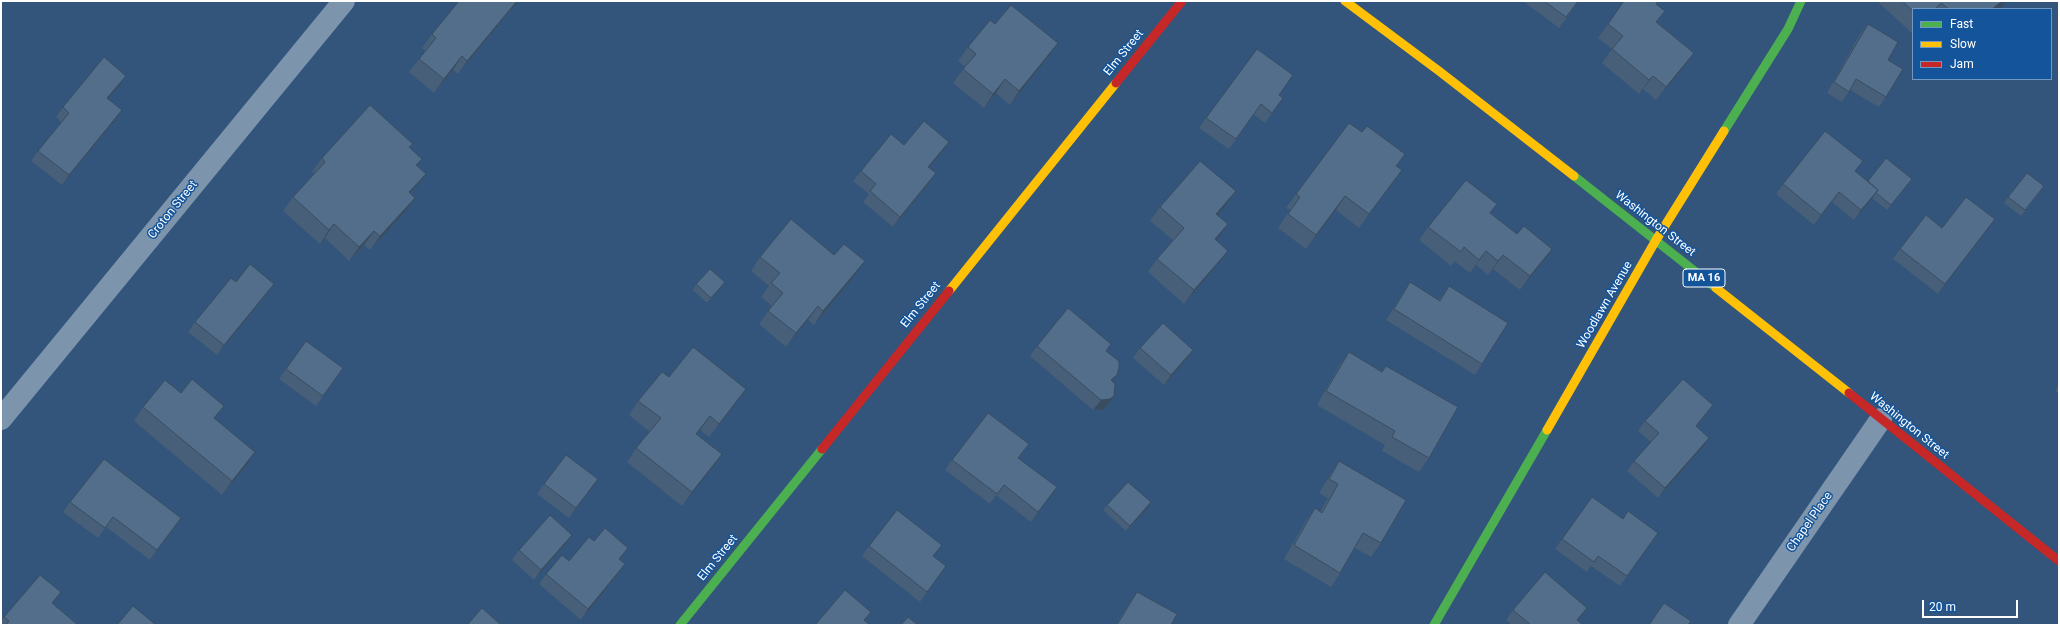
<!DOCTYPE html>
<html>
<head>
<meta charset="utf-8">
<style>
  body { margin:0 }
  #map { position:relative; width:2060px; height:626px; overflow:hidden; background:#33557b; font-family:Roboto,sans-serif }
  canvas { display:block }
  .frame { position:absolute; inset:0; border:2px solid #fff; pointer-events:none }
  .legend { position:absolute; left:1912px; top:8px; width:140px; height:72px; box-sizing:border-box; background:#14549a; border:1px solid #7298c2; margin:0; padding:5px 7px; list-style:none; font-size:12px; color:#fff }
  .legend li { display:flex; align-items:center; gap:8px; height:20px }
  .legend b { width:20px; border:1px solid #7298c2 }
  .scale { position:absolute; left:1922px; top:600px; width:96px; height:18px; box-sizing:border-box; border:2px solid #fff; border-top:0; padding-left:5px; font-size:12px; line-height:14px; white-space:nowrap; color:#fff; -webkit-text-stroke:3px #14549a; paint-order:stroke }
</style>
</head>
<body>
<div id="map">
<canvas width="2060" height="626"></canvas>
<div class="frame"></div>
<ul class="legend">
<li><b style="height:5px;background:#4caf50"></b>Fast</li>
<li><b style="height:5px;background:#ffc107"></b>Slow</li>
<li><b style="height:5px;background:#c62828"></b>Jam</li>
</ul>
<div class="scale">20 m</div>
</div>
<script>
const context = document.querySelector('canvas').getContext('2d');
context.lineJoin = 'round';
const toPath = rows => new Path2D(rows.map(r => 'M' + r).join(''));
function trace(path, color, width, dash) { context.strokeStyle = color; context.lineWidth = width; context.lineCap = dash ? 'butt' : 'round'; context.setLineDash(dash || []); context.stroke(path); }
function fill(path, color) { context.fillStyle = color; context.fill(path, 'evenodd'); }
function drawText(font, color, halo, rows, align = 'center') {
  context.font = font + ' Roboto,sans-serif'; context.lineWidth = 3; context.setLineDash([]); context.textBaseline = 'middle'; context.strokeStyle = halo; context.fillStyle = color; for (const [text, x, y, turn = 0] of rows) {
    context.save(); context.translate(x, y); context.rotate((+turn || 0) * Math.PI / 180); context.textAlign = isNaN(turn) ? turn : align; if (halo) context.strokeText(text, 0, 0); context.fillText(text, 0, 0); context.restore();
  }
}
trace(toPath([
  [1,419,344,1],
  [1739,625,1881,419]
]), '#7d94ad', 22);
trace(toPath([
  [1724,131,1788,29,1801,1],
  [1574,176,1716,288],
  [680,625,822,449],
  [1434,625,1547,430]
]), '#4caf50', 9);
trace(toPath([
  [1345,1,1439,71,1574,176],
  [1716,288,1849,393],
  [949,291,1116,83],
  [1547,430,1656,240,1724,131]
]), '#ffc107', 9);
trace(toPath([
  [1116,83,1182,1],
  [1849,393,2059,561],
  [822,449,949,291]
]), '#c62828', 9);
fill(toPath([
  [459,1,518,1,458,74,453,70,434,93,409,72,425,51,422,48,432,34],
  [1523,1,1579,1,1559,28],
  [1624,1,1659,1,1656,4,1657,22,1694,53,1684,67,1656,100,1643,89,1639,94,1602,63,1612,49,1598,38],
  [1877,1,2006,1,2002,7,2000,9,1913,9,1913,34],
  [995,24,1048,57,1010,105,996,93,984,108,953,83,965,67,958,61,968,47],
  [1868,24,1888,60,1886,97,1879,107,1850,90,1842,102,1827,93,1860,34],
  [119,86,108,98,115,120,62,185,31,161,38,151,62,123,56,117,63,107],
  [1279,95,1283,98,1265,123,1254,115,1229,149,1199,128,1206,118],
  [1362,132,1405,154,1397,166,1402,170,1392,184,1359,228,1336,210,1306,249,1278,228,1290,210,1286,208,1296,194],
  [413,144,410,148,422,159,417,165,426,174,416,187,411,194,415,198,405,212,370,250,364,245,349,261,325,238,320,244,283,211,293,197,314,174,312,172,322,158],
  [904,145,942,152,929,167,936,173,929,183,893,227,863,202,869,194,853,181,861,171],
  [1856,172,1868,181,1908,184,1887,210,1872,198,1854,220,1832,202,1814,225,1776,194,1783,184],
  [1236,191,1226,205,1217,215,1228,224,1216,240,1218,264,1184,304,1148,272,1157,259,1173,240,1150,221,1160,207],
  [2040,192,2021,216,2004,203,2008,197],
  [1491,213,1517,234,1552,249,1542,263,1520,290,1493,269,1488,275,1476,265,1470,273,1454,261,1451,266,1419,240,1428,227],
  [1942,228,1988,229,1938,294,1893,259,1900,249],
  [760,257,855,275,814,325,808,320,786,347,759,324,772,306,761,297,769,286,751,271],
  [236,282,267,294,217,355,188,332,195,322],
  [1410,282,1439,300,1449,286,1482,364,1475,375,1386,320],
  [696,284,721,287,707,303,693,290],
  [1037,346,1106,351,1112,382,1114,396,1107,406,1103,410,1093,410,1030,356],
  [1140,348,1193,350,1186,360,1164,385,1133,358],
  [1349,352,1382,372,1386,366,1429,458,1419,472,1382,451,1385,445,1317,405,1339,366],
  [343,368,316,406,279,379,286,369],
  [669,377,736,403,709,437,700,430,697,434,722,454,712,468,682,506,627,462,636,448,650,432,629,415,638,401],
  [2059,385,2059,394,2055,391],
  [181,393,215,419,246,466,222,495,134,421,143,407],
  [1713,405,1706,415,1697,427,1702,448,1658,498,1627,471,1634,461,1651,442,1638,431,1645,421],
  [1019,458,1050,497,1031,522,996,495,990,504,945,470,952,460],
  [1339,461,1381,543,1371,557,1355,548,1340,573,1331,587,1284,559,1305,522,1315,508,1320,512,1328,498,1319,493,1330,475],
  [544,484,591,489,569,518,537,494],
  [1592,497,1623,519,1658,533,1620,586,1591,566,1587,572,1555,549],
  [70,502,174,528,150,560,106,527,98,538,63,512],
  [1151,502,1148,508,1126,531,1103,510,1107,505],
  [594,541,620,559,625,564,618,574,581,620,539,584,546,574,569,561],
  [565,545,534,580,512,560,519,550],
  [869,546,934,556,939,576,920,602,862,556],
  [1137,592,1171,625,1116,625,1130,602],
  [53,604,78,625,1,625,1,622,4,617],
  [1513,610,1580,618,1578,621,1583,625,1512,625,1506,620]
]), '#475f78');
fill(toPath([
  [517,1,518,1,458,74,467,61],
  [2002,1,2006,1,2002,7,2000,9,1992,9],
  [1058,43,1048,57,1010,105,1019,91],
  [1694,53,1684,67,1656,100,1666,87],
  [462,56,453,70,434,93,444,79],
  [126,76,119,86,100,108,107,98],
  [1653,76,1643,89,1639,94,1649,80],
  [1005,79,996,93,984,108,993,94],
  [122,110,115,120,62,185,69,175],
  [949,142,942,152,921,177,928,167],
  [1402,170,1392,184,1359,228,1369,214],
  [936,173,929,183,893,227,900,217],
  [426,174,416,187,399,206,409,192],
  [1878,190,1871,200,1854,220,1861,210],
  [1236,191,1226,205,1207,228,1216,214],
  [1839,192,1832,202,1814,225,1821,215],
  [1345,196,1336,210,1306,249,1316,235],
  [415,198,405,212,370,250,380,236],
  [1995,219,1988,229,1938,294,1945,284],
  [334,224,325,238,320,244,329,230],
  [1228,224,1218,238,1205,253,1215,239],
  [374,231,364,245,349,261,359,247],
  [1552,249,1542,263,1520,290,1530,276],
  [1228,251,1218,264,1184,304,1194,290],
  [1486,251,1476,265,1470,273,1479,260],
  [1503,255,1493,269,1488,275,1498,261],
  [865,261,855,275,814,325,823,311],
  [274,284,267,294,217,355,224,345],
  [818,306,808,320,786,347,796,333],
  [1193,350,1186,360,1164,385,1171,375],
  [1117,375,1110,385,1111,380],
  [746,389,736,403,709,437,719,424],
  [1114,396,1107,406,1103,410,1093,410,1101,400],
  [1713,405,1706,415,1689,436,1696,426],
  [710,416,700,430,686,447,696,434],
  [1709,438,1702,448,1658,498,1665,488],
  [255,452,246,466,222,495,232,481],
  [722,454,712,468,682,506,692,492],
  [598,479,591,489,569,518,576,508],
  [1057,487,1050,497,1031,522,1038,512],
  [1151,502,1148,508,1126,531,1130,526],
  [181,518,174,528,150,560,157,550],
  [572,535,565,545,534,580,541,570],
  [625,564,618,574,581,620,588,609],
  [61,592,54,602,45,613,52,603],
  [1587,608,1580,618,1574,625,1577,620]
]), '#394d61');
const building = toPath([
  [459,1,517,1,467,61,462,56,444,79,419,59,436,38,432,34,459,1],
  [1544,1,1578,1,1566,17,1544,1],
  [1624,1,1658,1,1656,4,1665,11,1656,22,1694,53,1666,87,1653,76,1649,80,1612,49,1623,36,1608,24,1624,1],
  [1902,1,2002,1,1992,9,1949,9,1941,3,1935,9,1913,9,1913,11,1902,1],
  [1011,5,1058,43,1019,91,1005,79,993,94,963,69,976,54,968,47,990,20,995,24,1011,5],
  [1868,24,1898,42,1888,60,1903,69,1886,97,1856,79,1849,92,1834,82,1868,24],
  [1257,49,1293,75,1279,95,1283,98,1272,113,1261,104,1236,139,1206,118,1257,49],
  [104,57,126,76,107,98,122,110,69,175,38,151,69,113,63,107,104,57],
  [370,105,413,144,409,147,422,159,416,165,426,174,409,192,415,198,380,236,374,231,359,247,334,224,329,230,293,197,325,162,322,158,370,105],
  [924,121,949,142,928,167,936,173,900,217,870,191,876,184,861,171,891,134,904,145,924,121],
  [1349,123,1362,132,1367,126,1405,154,1396,166,1402,170,1369,214,1345,196,1316,235,1288,214,1300,197,1296,194,1349,123],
  [1825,131,1863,161,1855,171,1878,190,1861,210,1839,192,1821,215,1783,184,1825,131],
  [1886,158,1912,179,1891,205,1876,193,1878,190,1868,181,1886,158],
  [1200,161,1236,191,1216,214,1228,224,1215,239,1228,251,1194,290,1157,259,1184,228,1160,207,1200,161],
  [2027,173,2044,186,2025,210,2008,197,2027,173],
  [1466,180,1497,204,1490,213,1517,234,1524,226,1552,249,1530,276,1503,255,1498,261,1486,251,1479,260,1464,247,1461,252,1428,227,1466,180],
  [1966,197,1995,219,1945,284,1900,249,1926,215,1942,228,1966,197],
  [791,219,834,255,844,244,865,261,823,311,818,306,796,333,768,311,783,293,771,283,780,273,760,257,791,219],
  [250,264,274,284,224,345,195,322,231,278,236,282,250,264],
  [710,269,725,282,711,298,696,284,710,269],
  [1410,282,1440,301,1449,286,1508,323,1482,364,1394,309,1410,282],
  [1068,308,1111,344,1106,351,1119,361,1119,368,1117,375,1111,380,1115,384,1114,396,1110,399,1101,400,1037,346,1068,308],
  [1163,323,1193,350,1171,375,1140,348,1163,323],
  [306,341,343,368,323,396,286,369,306,341],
  [693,347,746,389,719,424,710,416,696,434,722,454,692,492,636,448,661,418,638,401,662,372,669,377,693,347],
  [1349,352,1382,372,1386,366,1458,407,1429,458,1392,437,1395,431,1326,391,1349,352],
  [192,379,224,406,214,418,255,452,232,481,143,407,165,380,181,393,192,379],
  [1683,379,1713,405,1696,426,1709,438,1665,488,1634,461,1659,433,1645,421,1683,379],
  [988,413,1029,444,1018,458,1057,487,1038,512,1004,485,997,494,952,460,988,413],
  [566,455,598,479,576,508,544,484,566,455],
  [104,459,181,518,157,550,113,517,105,528,70,502,104,459],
  [1339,461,1406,500,1381,543,1363,533,1340,573,1294,545,1315,508,1322,513,1338,484,1329,479,1339,461],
  [1128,482,1151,502,1130,526,1107,505,1128,482],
  [1592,497,1623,519,1628,511,1658,533,1627,576,1598,556,1594,562,1562,539,1592,497],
  [897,510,942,545,933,556,946,566,927,592,869,546,897,510],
  [550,515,572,535,541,570,519,550,550,515],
  [605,528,628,548,619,559,625,564,588,609,546,574,562,555,569,561,589,537,594,541,605,528],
  [1545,572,1587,608,1577,620,1583,625,1531,625,1513,610,1545,572],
  [40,575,61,592,52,603,78,625,6,625,9,621,4,617,40,575],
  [845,590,871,612,864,620,870,625,815,625,845,590],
  [1137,592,1177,614,1171,625,1117,625,1137,592],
  [1664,603,1691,621,1688,625,1649,625,1664,603],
  [133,606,156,625,117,625,133,606],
  [482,608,501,625,467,625,482,608],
  [908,617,918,625,901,625,908,617]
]);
fill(building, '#526e8b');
trace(building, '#394d61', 1);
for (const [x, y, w] of [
  [1704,278,42]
]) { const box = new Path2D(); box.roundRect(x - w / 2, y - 9, w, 18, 3); context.fillStyle = '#14549a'; context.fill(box); trace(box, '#fff', 1); }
drawText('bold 11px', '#fff', null, [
  ["MA 16",1704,278]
]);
drawText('12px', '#fff', '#14549a', [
  ["Elm Street",1124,53,-51],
  ["Croton Street",173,210,-51],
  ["Washington Street",1655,224,38],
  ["Elm Street",921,305,-51],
  ["Woodlawn Avenue",1605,305,-60],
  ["Washington Street",1909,426,39],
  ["Chapel Place",1810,522,-55],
  ["Elm Street",718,558,-51]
]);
</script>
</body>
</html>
